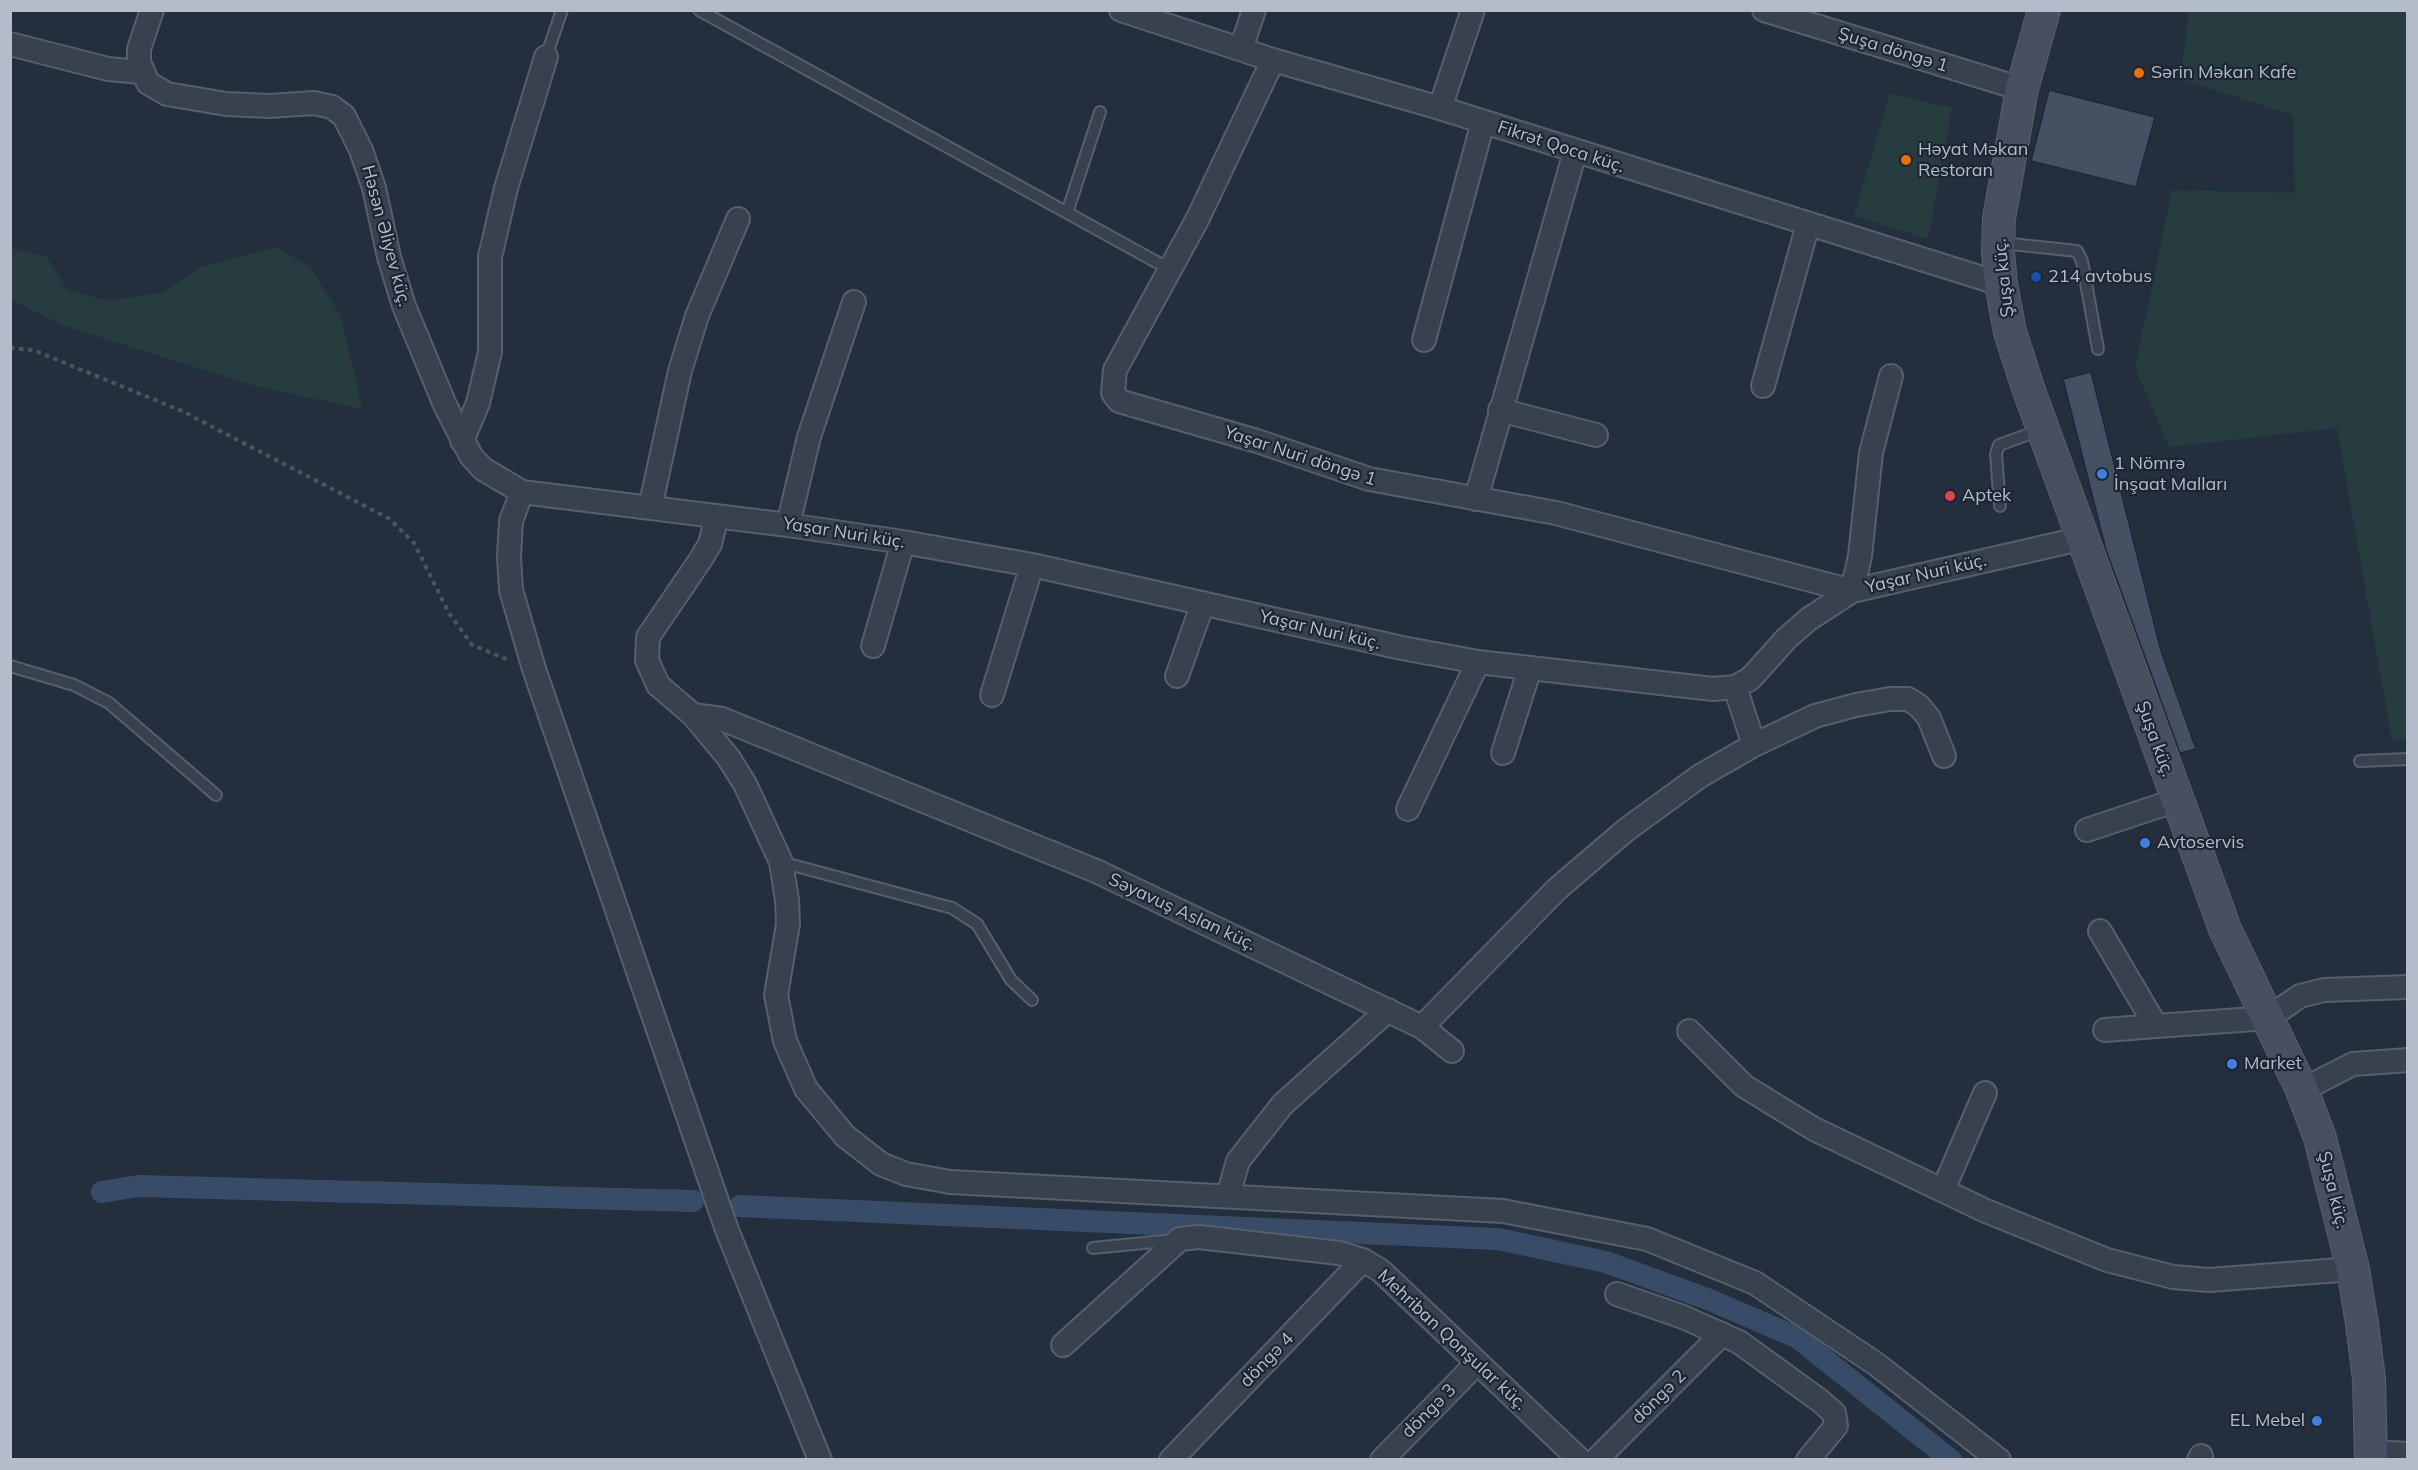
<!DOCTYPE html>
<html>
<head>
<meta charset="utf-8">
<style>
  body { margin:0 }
  #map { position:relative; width:2418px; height:1470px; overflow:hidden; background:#242f3e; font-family:Mulish,sans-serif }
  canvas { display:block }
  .frame { position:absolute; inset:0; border:12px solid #b4bcc9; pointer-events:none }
</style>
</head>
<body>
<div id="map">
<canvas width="2418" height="1470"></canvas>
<div class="frame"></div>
</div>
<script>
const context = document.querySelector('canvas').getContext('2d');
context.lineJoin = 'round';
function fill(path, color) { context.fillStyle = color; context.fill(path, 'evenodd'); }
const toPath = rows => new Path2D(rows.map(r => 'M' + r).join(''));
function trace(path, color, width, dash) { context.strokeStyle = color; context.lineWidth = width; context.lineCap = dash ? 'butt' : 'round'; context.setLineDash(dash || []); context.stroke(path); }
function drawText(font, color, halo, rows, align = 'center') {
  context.font = font + ' Mulish,sans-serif'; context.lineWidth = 4.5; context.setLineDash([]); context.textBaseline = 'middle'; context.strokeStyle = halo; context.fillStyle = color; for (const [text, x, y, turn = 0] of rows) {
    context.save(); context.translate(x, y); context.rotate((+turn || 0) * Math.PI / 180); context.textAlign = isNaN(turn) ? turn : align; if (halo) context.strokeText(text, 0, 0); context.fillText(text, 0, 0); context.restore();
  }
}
fill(toPath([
  [2189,11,2407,11,2407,740,2392,741,2337,428,2169,447,2135,368,2172,190,2295,193,2293,115,2180,79],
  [1890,93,1952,108,1928,239,1854,216],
  [276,247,310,267,341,316,362,409,255,386,65,326,11,300,11,249,47,257,67,289,107,301,164,292,201,267]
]), '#263c3f');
trace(toPath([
  [102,1192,138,1186,693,1201],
  [740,1206,1498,1239,1606,1262,1710,1300,1798,1338,1951,1460]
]), '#394c67', 22);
const building = toPath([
  [2049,90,2155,117,2136,187,2031,161,2049,90],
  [2091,372,2161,651,2196,749,2180,753,2106,550,2063,379,2091,372]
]);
fill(building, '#455162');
trace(building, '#1f2835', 1.5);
const lane = toPath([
  [699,10,1171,270],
  [546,57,562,10],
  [1067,213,1100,112],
  [2002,243,2077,251,2082,261,2098,349],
  [2000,506,1996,454,1999,445,2040,430],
  [10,666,74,685,109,703,216,795],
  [2360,761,2408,759],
  [781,862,952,908,977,924,1011,980,1032,1000],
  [1093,1248,1174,1240]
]);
const street = toPath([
  [152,10,139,49,139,62,148,83,167,94,226,104,270,106,314,103,332,107,344,116,361,150,374,188,389,257,404,306,445,405,471,456,483,469,522,492,788,525,903,542,1032,565,1402,648,1478,662,1713,689,1735,687,1750,679,1787,638,1809,619,1852,591,2084,538],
  [1121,10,1273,60,1440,108,2001,284],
  [1764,10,2022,89],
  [10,44,108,69,141,72],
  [1241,49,1254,10],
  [1273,60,1197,220,1115,370,1113,393,1119,401,1257,441,1369,479,1556,513,1852,591,1860,556,1871,453,1891,376],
  [1440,108,1473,10],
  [1424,340,1483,122],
  [1763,386,1808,224],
  [1500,410,1596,435],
  [462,441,478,403,490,352,490,257,506,188,546,57],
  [522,492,511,521,509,557,511,590,534,669,727,1230,820,1460],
  [1476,499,1575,152],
  [650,508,680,371,697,316,738,219],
  [717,516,710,544,701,559,648,637,647,660,658,685,693,715,722,719,1096,871,1422,1027,1557,889,1626,830,1700,776,1754,745,1735,687],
  [788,525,809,437,854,302],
  [873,646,903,542],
  [1177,676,1203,603],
  [992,695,1032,565],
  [693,715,728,757,745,784,781,862,787,900,788,924,776,995,785,1041,806,1089,845,1136,881,1164,906,1174,950,1182,1503,1211,1647,1239,1755,1283,1876,1364,1999,1460],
  [1754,745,1815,716,1856,705,1890,699,1908,699,1919,706,1929,718,1944,756],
  [1503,753,1530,668],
  [1408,809,1478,662],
  [2087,830,2177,800],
  [2100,931,2156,1026,2268,1018,2300,996,2324,990,2408,987],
  [1422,1027,1452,1051],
  [2105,1030,2156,1026],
  [1689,1031,1744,1086,1814,1129,1986,1211,2107,1260,2173,1277,2209,1280,2353,1269],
  [2302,1090,2353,1064,2408,1060],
  [1943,1190,1985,1093],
  [1228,1196,1238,1161,1283,1104,1388,1010],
  [1617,1294,1683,1317,1739,1342,1819,1400,1834,1413,1836,1426,1808,1460],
  [1063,1345,1180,1239,1199,1237,1339,1253,1363,1260,1381,1271,1580,1460],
  [2371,1452,2408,1454],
  [1171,1460,1363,1260],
  [1382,1460,1477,1363],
  [1596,1460,1722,1334],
  [2199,1460,2201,1456]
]);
const secondary = toPath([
  [2044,10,2022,89,1999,218,1998,251,2001,284,2010,332,2028,388,2225,929,2302,1090,2320,1138,2353,1269,2362,1324,2369,1379,2371,1460]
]);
trace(lane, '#565f6c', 14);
trace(street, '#565f6c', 26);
trace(secondary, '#565f6c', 34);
trace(toPath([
  [10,348,33,350,182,411,390,519,414,543,449,613,472,645,511,661]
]), '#44595c', 4, [4.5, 4.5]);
trace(lane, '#38414e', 10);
trace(street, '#38414e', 22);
trace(secondary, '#465061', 32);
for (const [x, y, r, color] of [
  [2139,73,6,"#e8710a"],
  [1906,160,6,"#e8710a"],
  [2036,277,6,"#1a4fb4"],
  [2102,474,6,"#3f7fe0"],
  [1950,496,6,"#e0444e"],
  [2145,843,6,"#3f7fe0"],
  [2232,1064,6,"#3f7fe0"],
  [2317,1421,6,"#3f7fe0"]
]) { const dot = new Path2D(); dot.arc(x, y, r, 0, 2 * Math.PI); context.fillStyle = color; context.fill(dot); trace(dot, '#1d2633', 2); }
drawText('18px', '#b4bcc9', '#1d2633', [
  ["Şuşa döngə 1",1893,50,17],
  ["Fikrət Qoca küç.",1561,147,18],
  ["Həsən Əliyev küç.",386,236,75],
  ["Şuşa küç.",2004,278,-96],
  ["Yaşar Nuri döngə 1",1300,456,18],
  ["Yaşar Nuri küç.",844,533,9],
  ["Yaşar Nuri küç.",1926,574,-13],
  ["Yaşar Nuri küç.",1320,630,13],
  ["Şuşa küç.",2155,739,70],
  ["Səyavuş Aslan küç.",1182,912,25],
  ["Şuşa küç.",2333,1190,76],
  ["Mehriban Qonşular küç.",1452,1340,43],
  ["döngə 4",1267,1360,-46],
  ["döngə 2",1659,1397,-45],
  ["döngə 3",1429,1411,-45]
]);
drawText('18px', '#b4bcc9', '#1d2633', [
  ["Sərin Məkan Kafe",2151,73],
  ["Həyat Məkan",1918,150],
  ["Restoran",1918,171],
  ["214 avtobus",2048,277],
  ["1 Nömrə",2114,464],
  ["İnşaat Malları",2114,485],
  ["Aptek",1962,496],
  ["Avtoservis",2157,843],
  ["Market",2244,1064],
  ["EL Mebel",2305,1421,"right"]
], 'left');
</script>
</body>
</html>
